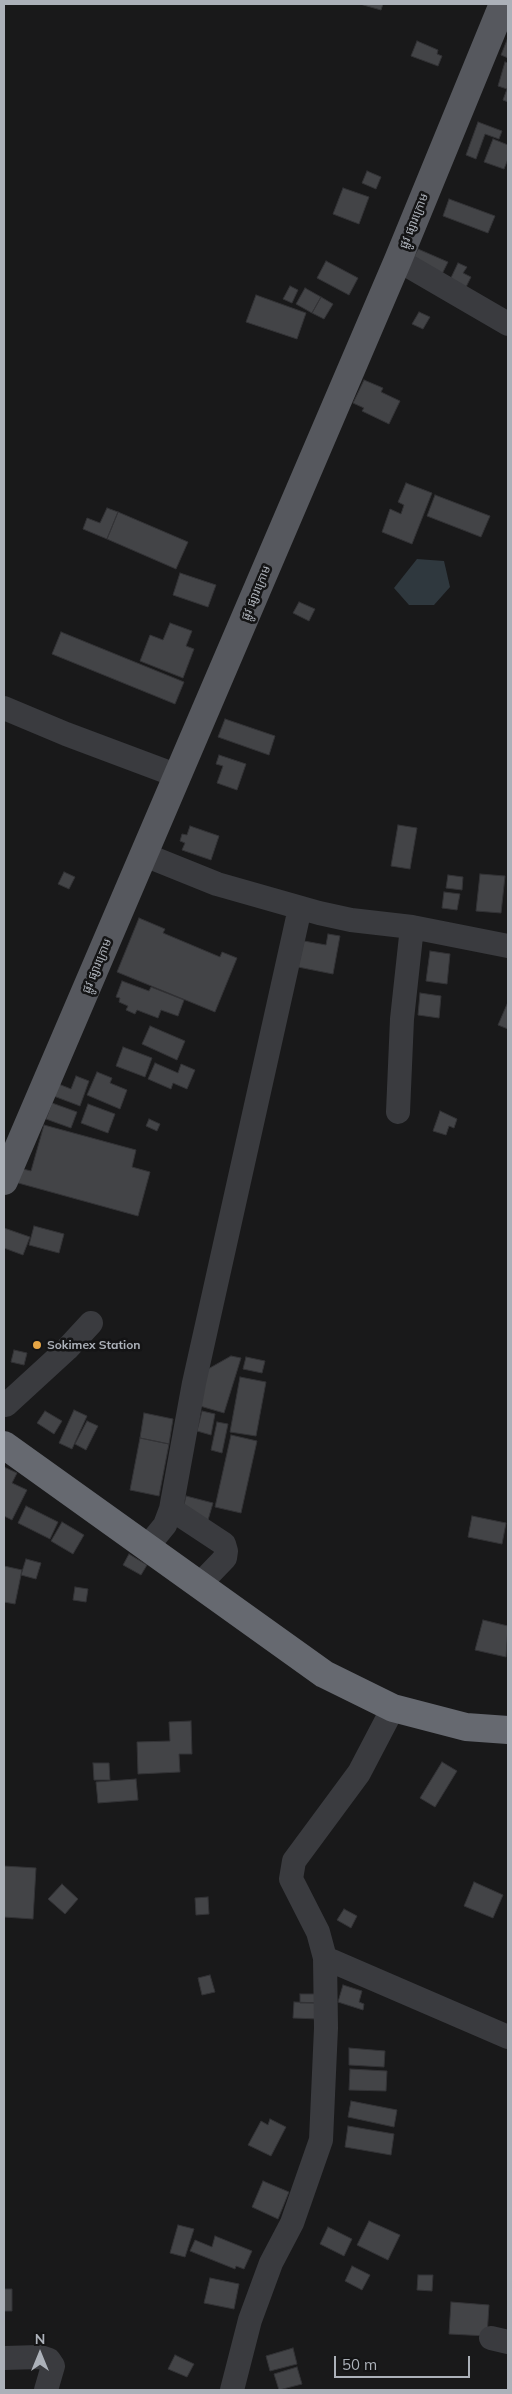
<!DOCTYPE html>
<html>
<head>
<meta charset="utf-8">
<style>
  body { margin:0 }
  #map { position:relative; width:512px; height:2394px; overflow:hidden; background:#19191a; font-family:Mulish,sans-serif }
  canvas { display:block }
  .frame { position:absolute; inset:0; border:5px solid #acb1b9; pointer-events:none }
  .north { position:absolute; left:15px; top:2329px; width:50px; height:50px; -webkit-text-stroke:4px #141415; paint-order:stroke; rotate:0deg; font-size:14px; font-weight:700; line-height:20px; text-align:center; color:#acb1b9 }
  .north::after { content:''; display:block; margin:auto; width:18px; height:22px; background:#acb1b9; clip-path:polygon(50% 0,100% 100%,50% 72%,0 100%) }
  .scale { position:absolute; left:334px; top:2356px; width:136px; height:22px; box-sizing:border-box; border:2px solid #acb1b9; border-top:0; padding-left:6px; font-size:15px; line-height:18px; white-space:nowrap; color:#acb1b9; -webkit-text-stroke:4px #141415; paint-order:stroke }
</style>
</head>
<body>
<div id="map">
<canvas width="512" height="2394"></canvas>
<div class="frame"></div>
<div class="north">N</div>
<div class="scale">50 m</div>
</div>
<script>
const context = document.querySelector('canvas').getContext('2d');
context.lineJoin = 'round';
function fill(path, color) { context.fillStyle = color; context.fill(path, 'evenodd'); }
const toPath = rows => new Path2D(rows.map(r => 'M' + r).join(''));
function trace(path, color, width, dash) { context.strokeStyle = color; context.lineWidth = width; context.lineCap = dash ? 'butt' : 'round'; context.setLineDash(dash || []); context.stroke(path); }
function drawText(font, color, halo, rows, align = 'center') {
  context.font = font + ' Mulish,"Noto Sans Khmer",sans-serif'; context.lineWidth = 5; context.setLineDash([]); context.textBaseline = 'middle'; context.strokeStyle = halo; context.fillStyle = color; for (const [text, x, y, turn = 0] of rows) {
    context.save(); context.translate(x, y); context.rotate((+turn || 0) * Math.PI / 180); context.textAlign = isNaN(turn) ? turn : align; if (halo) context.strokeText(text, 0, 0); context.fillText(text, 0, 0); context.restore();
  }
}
fill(toPath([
  [417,559,444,561,450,587,434,605,409,605,394,588]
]), '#2f383e');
const building = toPath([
  [360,4,383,4,381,10,360,4],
  [507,40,508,41,508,58,501,55,507,40],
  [417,41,438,50,437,54,442,56,438,66,411,56,417,41],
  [505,62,508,63,508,102,503,100,507,89,498,86,505,62],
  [478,122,502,131,499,139,485,134,476,159,466,155,478,122],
  [493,139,508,145,508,159,504,169,484,162,493,139],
  [367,171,381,177,376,189,362,183,367,171],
  [343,188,369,197,359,224,333,214,343,188],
  [449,199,495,216,488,233,443,216,449,199],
  [418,249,448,262,442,274,412,261,418,249],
  [326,261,358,278,349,295,317,278,326,261],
  [458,263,467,267,463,273,471,277,465,289,449,282,458,263],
  [290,286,298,290,292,303,283,299,290,286],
  [305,288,321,297,312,313,296,304,305,288],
  [256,295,306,313,297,339,246,322,256,295],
  [321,297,333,304,324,319,312,313,321,297],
  [419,312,430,317,423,329,412,324,419,312],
  [364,380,383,388,381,392,400,401,389,424,362,411,364,408,353,403,364,380],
  [406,483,432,493,412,544,382,532,390,509,401,514,404,505,398,502,406,483],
  [435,495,490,516,481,537,427,516,435,495],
  [107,508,118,512,107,539,83,529,87,518,100,523,107,508],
  [118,512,188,542,176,569,107,539,118,512],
  [180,573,216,585,208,607,173,595,180,573],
  [299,602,315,609,309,621,293,613,299,602],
  [170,623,192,631,186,646,194,649,183,678,140,661,150,635,163,640,170,623],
  [61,632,184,682,175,704,52,654,61,632],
  [225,719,275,736,269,755,218,737,225,719],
  [219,755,246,764,237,790,217,783,223,766,216,764,219,755],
  [398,825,417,828,410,869,391,866,398,825],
  [190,826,219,836,211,860,182,850,185,843,180,841,182,834,187,835,190,826],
  [64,872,75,877,69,889,58,884,64,872],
  [480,874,505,876,501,913,476,911,480,874],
  [448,875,463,877,462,890,446,888,448,875],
  [444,892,460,894,457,910,442,908,444,892],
  [139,918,165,929,163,933,220,957,222,952,237,958,215,1012,117,972,139,918],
  [328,934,340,936,333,974,298,967,304,941,326,945,328,934],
  [430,951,450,954,447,984,426,981,430,951],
  [122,981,149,991,151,987,184,1000,178,1016,161,1010,158,1018,137,1010,135,1014,126,1010,128,1006,119,1002,120,998,116,997,122,981],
  [420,993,441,996,439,1018,418,1015,420,993],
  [508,1002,508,1029,498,1025,508,1002],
  [150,1026,185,1041,177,1060,142,1044,150,1026],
  [123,1047,152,1058,145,1077,116,1066,123,1047],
  [155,1063,178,1073,181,1064,195,1070,187,1089,173,1083,171,1089,148,1079,155,1063],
  [97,1072,112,1078,110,1083,127,1090,120,1109,87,1095,97,1072],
  [76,1076,89,1081,80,1106,51,1095,56,1083,71,1089,76,1076],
  [52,1103,77,1112,71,1128,46,1119,52,1103],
  [88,1104,115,1114,108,1133,81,1123,88,1104],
  [440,1111,457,1119,454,1128,449,1126,446,1135,433,1131,440,1111],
  [149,1119,160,1124,157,1131,146,1126,149,1119],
  [44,1125,136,1150,132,1167,150,1172,138,1216,11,1181,15,1167,31,1171,44,1125],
  [34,1226,64,1234,59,1253,29,1245,34,1226],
  [4,1228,30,1237,23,1255,4,1248,4,1228],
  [14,1350,27,1353,24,1365,11,1362,14,1350],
  [231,1356,241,1358,224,1413,200,1406,208,1369,231,1356],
  [246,1357,265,1361,262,1373,243,1369,246,1357],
  [240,1377,266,1382,256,1436,230,1432,240,1377],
  [74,1410,87,1416,72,1449,59,1443,74,1410],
  [45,1411,62,1421,54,1434,37,1423,45,1411],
  [202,1411,215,1414,211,1435,197,1431,202,1411],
  [144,1413,173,1419,169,1444,140,1438,144,1413],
  [87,1421,98,1426,86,1450,75,1444,87,1421],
  [217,1422,228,1424,222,1453,211,1450,217,1422],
  [231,1435,257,1441,241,1513,215,1507,231,1435],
  [140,1438,169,1444,159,1496,130,1490,140,1438],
  [4,1467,17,1473,12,1483,27,1490,12,1520,4,1516,4,1467],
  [186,1496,213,1503,208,1520,182,1514,186,1496],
  [26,1506,58,1522,50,1539,18,1523,26,1506],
  [472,1516,506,1523,502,1544,468,1537,472,1516],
  [62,1522,84,1535,73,1554,51,1541,62,1522],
  [129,1554,147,1565,141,1575,123,1565,129,1554],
  [26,1559,41,1563,36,1579,21,1575,26,1559],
  [4,1566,22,1570,15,1604,4,1602,4,1566],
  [75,1587,88,1589,86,1602,73,1600,75,1587],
  [483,1620,508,1626,506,1657,475,1650,483,1620],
  [191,1721,192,1754,179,1754,180,1772,138,1774,137,1742,170,1741,169,1722,191,1721],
  [442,1762,457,1771,435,1807,420,1798,442,1762],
  [93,1763,109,1763,110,1780,94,1780,93,1763],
  [136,1779,138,1800,98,1803,96,1782,136,1779],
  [4,1866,36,1868,33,1919,4,1917,4,1866],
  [474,1882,503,1895,493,1918,464,1906,474,1882],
  [62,1884,78,1899,65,1914,48,1899,62,1884],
  [208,1897,209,1914,196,1915,195,1898,208,1897],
  [344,1909,357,1916,351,1928,337,1920,344,1909],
  [210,1975,215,1992,202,1995,198,1978,210,1975],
  [343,1985,362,1991,359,2002,364,2004,363,2010,338,2002,343,1985],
  [300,1994,318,1994,318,2003,300,2003,300,1994],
  [294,2002,318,2003,318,2019,293,2018,294,2002],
  [349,2048,385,2051,384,2067,349,2065,349,2048],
  [350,2069,387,2071,386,2091,349,2090,350,2069],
  [351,2101,397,2110,394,2127,348,2117,351,2101],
  [270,2119,286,2127,271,2156,248,2145,261,2121,268,2125,270,2119],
  [348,2126,394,2134,391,2155,345,2147,348,2126],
  [263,2181,289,2192,278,2219,252,2207,263,2181],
  [369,2221,400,2235,388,2260,357,2245,369,2221],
  [178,2225,194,2229,185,2257,170,2253,178,2225],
  [328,2227,352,2239,344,2256,320,2244,328,2227],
  [215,2236,252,2251,244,2269,236,2266,235,2269,190,2251,195,2240,212,2247,215,2236],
  [352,2266,370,2275,362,2290,345,2281,352,2266],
  [418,2275,433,2275,432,2291,417,2290,418,2275],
  [210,2278,239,2284,234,2309,204,2303,210,2278],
  [4,2289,12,2289,12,2311,4,2311,4,2289],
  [451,2302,489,2305,487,2336,449,2334,451,2302],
  [293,2348,297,2364,270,2371,266,2356,293,2348],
  [175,2355,194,2364,187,2377,168,2369,175,2355],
  [297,2367,302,2384,279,2390,274,2374,297,2367]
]);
fill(building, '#434447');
trace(building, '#333336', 1);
trace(toPath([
  [398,260,508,324],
  [4,708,66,734,178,776],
  [145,855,217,884,319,913,351,920,412,927,508,946],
  [398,1112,402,1019,412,927],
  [6,1405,67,1349,91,1323],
  [171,1509,224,1544,226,1551,225,1558,199,1585],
  [147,1547,165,1525,171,1509,194,1383,300,908],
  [325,1958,508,2037],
  [491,2338,508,2342],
  [4,2358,40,2357,49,2360,53,2366,46,2390],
  [232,2390,250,2320,271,2263,292,2223,321,2140,326,2028,325,1958,318,1932,291,1879,294,1861,359,1773,393,1708]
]), '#3a3b3f', 24);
trace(toPath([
  [4,1181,398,260,503,4]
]), '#56585e', 28);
trace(toPath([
  [4,1445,324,1674,393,1708,466,1727,508,1730]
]), '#666970', 28);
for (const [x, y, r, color] of [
  [37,1345,5,"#e6a545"]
]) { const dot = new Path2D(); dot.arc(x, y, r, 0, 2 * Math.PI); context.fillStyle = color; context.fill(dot); trace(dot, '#141415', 2); }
drawText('12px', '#acb1b9', '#141415', [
  ["ផ្លូវ ផ្សារក្រោម",414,221,-68],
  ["ផ្លូវ ផ្សារក្រោម",256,593,-67],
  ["ផ្លូវ ផ្សារក្រោម",97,966,-67]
]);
drawText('bold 12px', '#acb1b9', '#141415', [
  ["Sokimex Station",47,1345]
], 'left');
</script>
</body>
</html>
